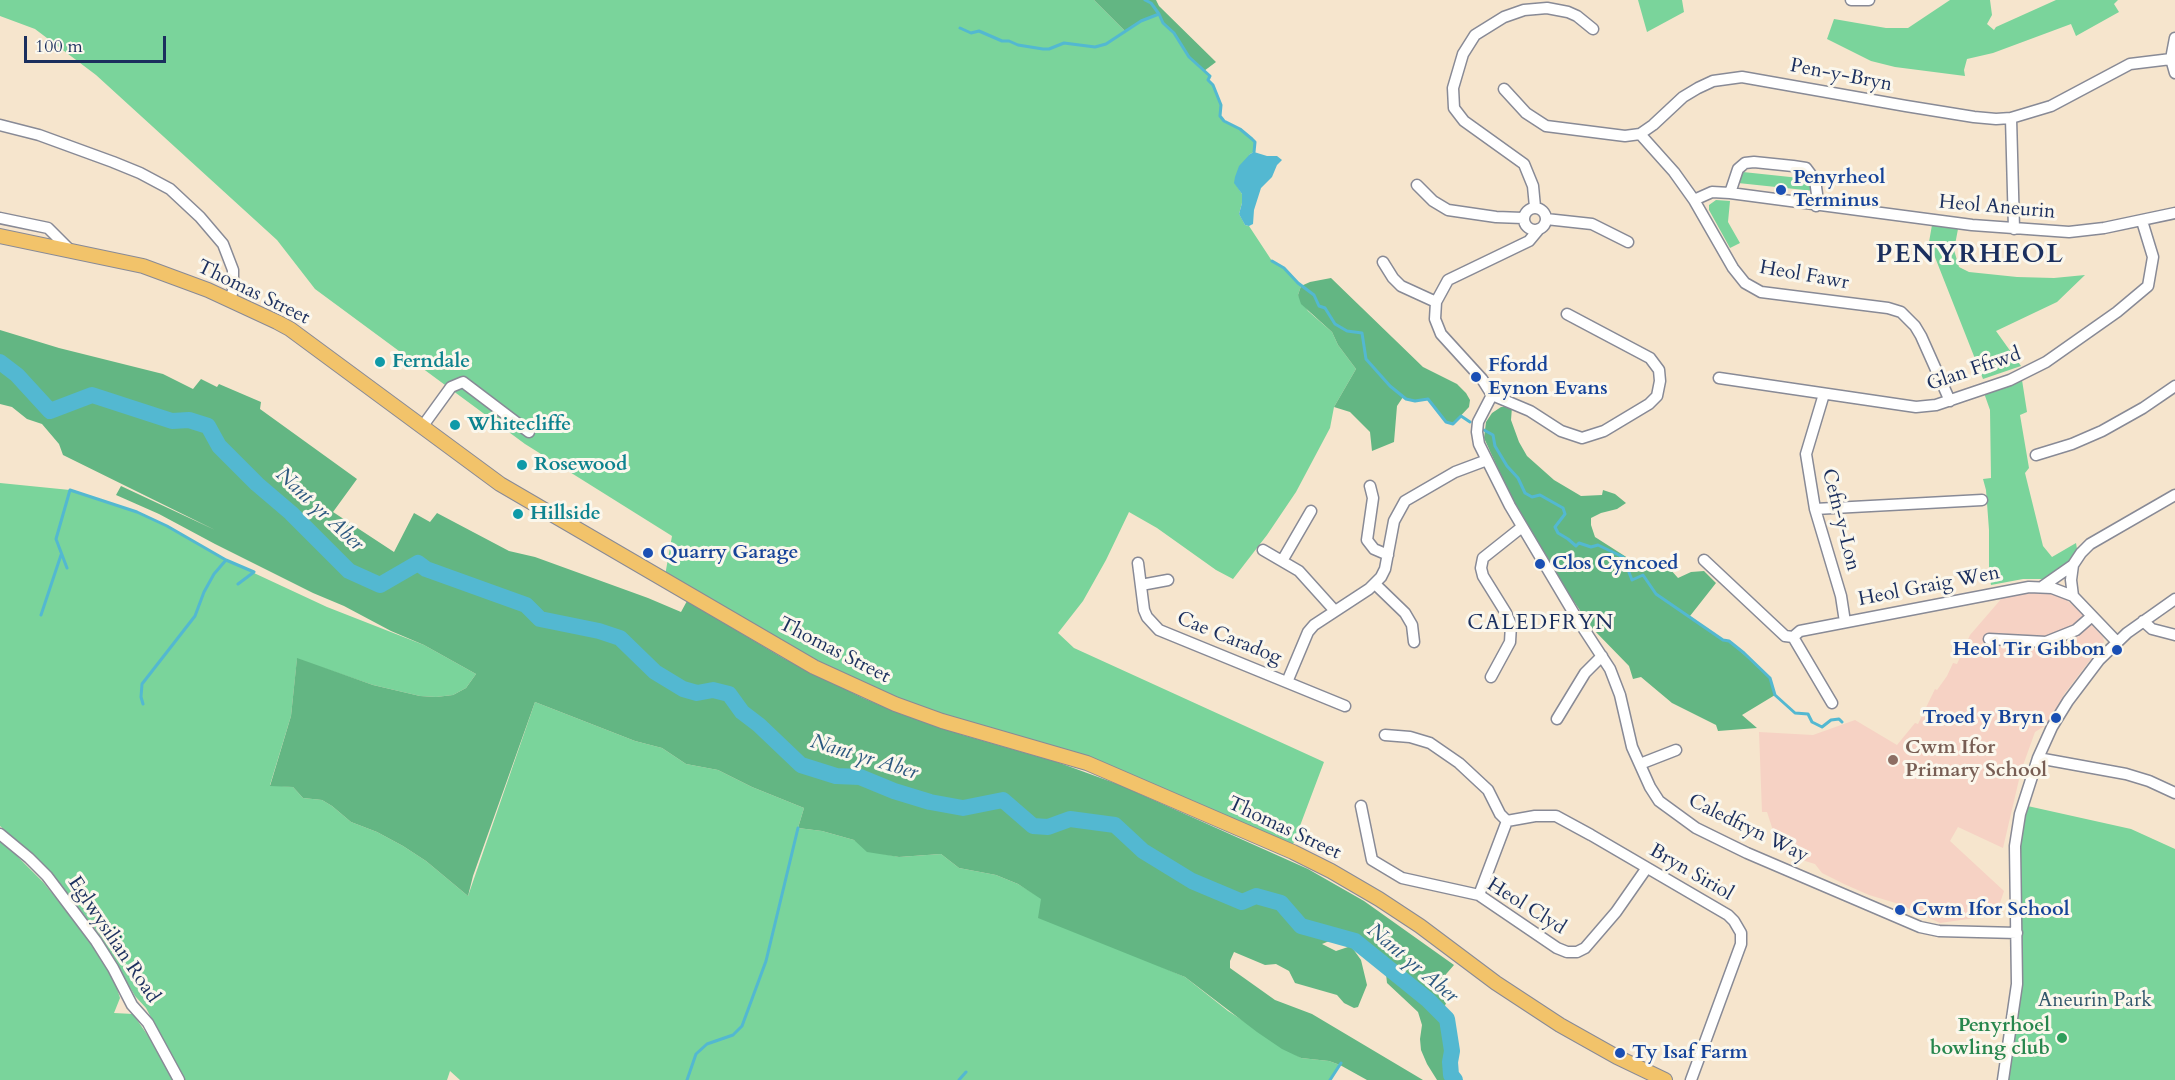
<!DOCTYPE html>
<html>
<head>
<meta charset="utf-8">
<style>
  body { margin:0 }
  #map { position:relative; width:2175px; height:1080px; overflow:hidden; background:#f6e5cd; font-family:Cardo,serif }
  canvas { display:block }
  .scale { position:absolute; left:24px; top:36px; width:142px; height:27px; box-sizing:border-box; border:3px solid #1b2f5e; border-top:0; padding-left:8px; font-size:18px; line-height:21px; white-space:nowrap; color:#1b2f5e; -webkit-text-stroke:4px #fbf7ec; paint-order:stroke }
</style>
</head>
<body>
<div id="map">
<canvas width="2175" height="1080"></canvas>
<div class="scale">100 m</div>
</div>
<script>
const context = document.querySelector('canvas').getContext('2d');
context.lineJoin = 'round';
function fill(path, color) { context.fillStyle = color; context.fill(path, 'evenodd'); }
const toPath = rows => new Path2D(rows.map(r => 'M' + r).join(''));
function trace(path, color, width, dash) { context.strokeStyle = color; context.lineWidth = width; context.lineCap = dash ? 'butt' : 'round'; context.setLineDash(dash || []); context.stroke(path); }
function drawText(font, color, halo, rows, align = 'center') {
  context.font = font + ' Cardo,serif'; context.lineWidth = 6; context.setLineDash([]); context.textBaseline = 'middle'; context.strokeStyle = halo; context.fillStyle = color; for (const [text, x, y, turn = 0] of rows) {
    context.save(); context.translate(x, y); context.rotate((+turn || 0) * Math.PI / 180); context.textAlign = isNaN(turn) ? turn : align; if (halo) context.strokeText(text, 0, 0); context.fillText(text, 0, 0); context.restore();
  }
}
fill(toPath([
  [2040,591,2062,597,2073,605,2103,637,2104,642,2065,693,2046,725,2035,732,2021,771,2003,848,1958,827,1950,841,2004,891,1996,915,1940,923,1899,904,1869,895,1844,884,1822,873,1815,864,1792,857,1779,849,1767,812,1762,812,1759,732,1813,735,1855,720,1897,745,1915,723,1918,724,1935,689,1937,690,1947,676,1953,663,1957,664,1970,635,2002,598]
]), '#f6d2c4');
fill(toPath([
  [0,0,1094,0,1125,31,1141,21,1159,14,1163,23,1174,33,1189,57,1210,76,1208,80,1213,85,1221,105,1220,115,1224,121,1240,129,1255,142,1254,152,1250,154,1235,183,1242,194,1242,203,1239,214,1242,219,1245,225,1249,226,1272,261,1284,268,1301,286,1298,295,1308,311,1332,332,1338,345,1356,369,1334,407,1330,428,1296,492,1267,535,1233,579,1216,570,1157,528,1129,512,1106,560,1083,601,1058,633,1074,648,1324,762,1289,855,1060,759,838,683,663,587,672,536,525,444,315,289,277,240,96,75,35,29,0,16],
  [1638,0,1682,0,1684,12,1647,32],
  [1950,0,1990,0,1992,15,1987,24,1994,30,1996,27,2056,0,2118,0,2114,4,2119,12,2076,36,2071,24,1993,53,1967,59,1964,70,1965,76,1895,67,1871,61,1827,39,1834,19,1886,28,1908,28],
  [1743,172,1809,179,1814,191,1738,183,1738,178],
  [1716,200,1730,201,1728,222,1740,243,1730,248,1709,210,1709,205],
  [1932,225,1958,229,1954,250,1959,267,1969,272,2017,277,2054,278,2085,275,2057,302,1996,331,2021,366,1983,379,1929,242],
  [2022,380,2027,412,2020,415,2029,468,2025,473,2043,546,2052,557,2076,543,2077,549,2067,564,2046,579,2023,579,1991,585,1989,573,1989,530,1986,490,1983,479,1991,478,1990,410,1984,393],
  [0,483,70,490,137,512,167,526,226,560,327,607,424,645,476,674,466,688,453,695,436,697,420,696,373,685,297,659,291,716,270,785,293,787,303,798,322,800,332,806,351,822,377,832,403,846,426,861,468,896,535,702,635,741,662,748,686,764,718,770,752,787,804,808,798,828,822,831,854,840,884,854,899,857,941,854,959,868,996,875,1018,884,1141,958,1185,977,1228,1011,1301,1058,1329,1061,1340,1065,1330,1080,460,1080,450,1071,447,1080,184,1080,146,1008,135,996,99,934,43,864,0,826],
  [2023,805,2131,829,2175,849,2175,1080,2003,1080,2011,1035,2015,846],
  [0,839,43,882,85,934,114,979,120,998,114,1013,133,1014,162,1056,175,1080,0,1080]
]), '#7ad49b');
fill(toPath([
  [1094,0,1156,0,1159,6,1216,62,1204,71,1189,57,1174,33,1163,23,1159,14,1141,21,1125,31],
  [1331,278,1423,367,1457,384,1466,393,1470,400,1469,407,1453,424,1446,422,1428,399,1415,401,1403,397,1397,406,1394,442,1372,451,1370,432,1350,412,1334,407,1356,369,1338,345,1332,332,1301,304,1298,295,1301,286,1310,282],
  [0,330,59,348,163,374,193,389,201,379,217,387,219,384,261,402,260,409,357,479,333,512,394,552,414,513,430,522,437,513,509,551,535,557,648,598,681,612,687,601,783,658,863,698,901,714,963,735,1057,762,1120,785,1308,869,1364,901,1454,965,1434,988,1443,995,1446,1003,1442,1014,1447,1019,1451,1034,1452,1051,1450,1062,1451,1075,1455,1080,1437,1080,1427,1064,1421,1050,1420,1039,1422,1025,1418,1012,1387,983,1385,965,1355,941,1339,937,1322,944,1336,951,1351,946,1361,960,1367,985,1358,1007,1354,1008,1344,1003,1337,995,1295,983,1289,971,1276,964,1265,965,1234,952,1230,961,1230,968,1275,1000,1312,1014,1423,1080,1367,1080,1340,1065,1329,1061,1301,1058,1282,1049,1257,1032,1185,977,1038,918,1041,899,1018,884,996,875,959,868,941,854,899,857,867,852,854,840,822,831,798,828,804,808,752,787,718,770,686,764,662,748,635,741,535,702,473,876,468,896,426,861,403,846,377,832,351,822,332,806,322,800,303,798,293,787,270,786,291,716,297,658,373,685,420,696,436,697,453,695,466,688,476,674,424,645,391,631,344,606,313,593,215,544,159,514,116,495,121,486,215,530,63,455,59,444,42,424,27,419,12,407,0,404],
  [1501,407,1512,407,1511,420,1519,442,1527,456,1554,480,1581,496,1602,495,1603,490,1615,494,1626,503,1617,509,1601,513,1591,518,1591,525,1595,537,1631,560,1670,569,1678,578,1691,572,1704,571,1716,583,1690,616,1722,640,1729,641,1770,678,1775,695,1742,715,1757,728,1718,731,1716,725,1672,703,1641,677,1633,679,1629,666,1592,628,1540,552,1516,508,1484,438,1486,422,1492,413]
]), '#63b683');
fill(toPath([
  [1254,152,1267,156,1277,156,1282,160,1277,165,1272,177,1261,188,1254,210,1253,224,1249,226,1245,225,1239,214,1242,203,1242,194,1234,183,1235,177,1239,166,1250,154]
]), '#53b8d1');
trace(toPath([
  [1145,0,1151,3,1159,14,1163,23,1174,33,1189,57,1210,76,1208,80,1213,85,1221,105,1220,116,1224,121,1240,129,1252,139,1255,142,1254,152],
  [960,28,971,33,979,31,1002,41,1009,41,1018,45,1043,49,1049,49,1064,43,1095,47,1106,44,1141,21,1159,14],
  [1272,261,1284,268,1298,283,1314,295,1319,306,1325,308,1335,324,1347,331,1362,333,1366,359,1390,386,1406,399,1415,401,1428,399,1446,422,1453,424,1461,416,1470,422],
  [1484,430,1493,435,1495,446,1507,466,1518,478,1525,493,1532,497,1540,495,1563,508,1565,514,1555,527,1558,533,1568,539,1576,546,1579,543,1591,547,1598,545,1623,557,1632,580,1643,575,1656,594,1723,640,1729,641,1744,653,1770,678,1775,695,1795,713,1808,714,1812,722,1822,727,1831,720,1839,719,1842,722],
  [67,568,56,539,70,490,137,512,167,526,226,560,254,572,238,584],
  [41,615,61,555],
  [143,704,141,697,142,684,195,616,204,592,214,574,226,560],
  [687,1080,696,1054,707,1044,733,1035,742,1026,766,961,798,828],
  [959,1080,966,1072],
  [1330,1080,1341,1063]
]), '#53b8d1', 3);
trace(toPath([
  [0,362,17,375,50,411,92,395,172,421,189,420,208,426,219,446,257,484,291,513,349,571,380,585,418,563,426,569,526,605,540,619,599,631,620,638,655,672,683,689,697,693,713,690,729,694,742,712,759,725,801,765,836,776,860,777,894,791,930,802,963,808,1003,800,1033,826,1048,827,1070,819,1115,825,1143,851,1192,881,1242,902,1256,896,1281,903,1301,926,1355,941,1428,1000,1447,1019,1452,1051,1450,1062,1451,1075,1455,1080]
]), '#53b8d1', 16);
const minor = toPath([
  [1851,0,1869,0],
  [2175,38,2171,59,2175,73],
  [1504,89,1526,113,1546,126,1625,136,1640,134,1653,125,1683,97,1698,88,1713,81,1742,77,1906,106,1974,117,1996,119,2011,118,2051,106,2130,64,2171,59],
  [2011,118,2014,229],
  [0,125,39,135,113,162,140,173,170,189,200,217,223,244,233,270,233,291,229,300],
  [1640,134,1674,172,1694,200,1733,268,1745,283,1761,292,1888,308,1901,312,1915,326,1921,336,1950,401],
  [1417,185,1433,201,1448,210,1496,217,1523,218],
  [1730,193,1738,169,1745,163,1754,162,1793,166,1806,168,1815,180,1817,194,1816,206],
  [1694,200,1712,192,1730,193,1972,225,2069,232,2104,228,2175,213],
  [1535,207,1533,186,1524,164,1464,121,1454,108,1453,88,1463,54,1475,35,1504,17,1524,10,1547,8,1568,12,1577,16,1593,29],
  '1524 219a11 11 0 1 1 22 0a11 11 0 1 1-22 0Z',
  [0,218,48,228,71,251],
  [1546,219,1592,224,1628,242],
  [1383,262,1393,278,1401,286,1436,302],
  [1719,378,1916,407,1936,405,2010,380,2046,362,2117,312,2148,286,2153,257,2142,221],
  [1824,394,1806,454,1815,509,1841,596,1845,622],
  [1492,395,1478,422,1477,432,1479,444,1510,506,1576,617,1610,669,1620,695,1632,747,1650,787,1659,801,1696,828,1747,853,1920,927,1939,931,2017,933],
  [1492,395,1530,411,1561,431,1582,438,1604,431,1649,404,1657,396,1660,381,1659,370,1650,358,1567,314],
  [1492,395,1482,379,1441,334,1435,319,1436,302,1448,280,1529,241,1539,229],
  [422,427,451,387,463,382,529,432],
  [2036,455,2072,444,2102,431,2143,408,2175,386],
  [1370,486,1373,498,1367,540,1374,549,1388,555],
  [1815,509,1982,500],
  [1263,550,1299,571,1335,611],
  [1704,560,1785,636,1793,637,1832,703],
  [1282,561,1311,511],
  [1138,563,1144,610,1147,617,1159,630,1345,706],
  [1375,584,1405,613,1412,625,1414,642],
  [1141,585,1168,580],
  [2043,586,2073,565],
  [2143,621,2152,629,2175,635],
  [1793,637,1800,631,2029,587,2052,588,2073,596],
  [1989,639,2046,642,2076,630,2092,616],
  [2117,642,2073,596,2071,580,2073,565,2081,553,2090,544,2175,495],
  [1491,677,1510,642,1511,625,1506,613,1483,576,1481,568,1483,558,1522,527],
  [1287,682,1308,632,1314,625,1369,589,1381,577,1385,569,1394,521,1405,501,1455,472,1487,460],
  [1557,719,1585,673,1602,656],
  [1385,735,1410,737,1430,743,1459,763,1488,790,1500,814,1507,821],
  [2038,758,2126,774,2149,781,2175,793],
  [1640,764,1676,750],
  [1361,806,1372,860,1402,878,1479,895,1557,948,1567,952,1577,952,1585,948,1616,912,1646,869],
  [1507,821,1535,816,1556,816,1591,835,1728,915,1734,921,1741,933,1741,944,1691,1080],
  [0,834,29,858,47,876,96,941,113,968,132,1005,148,1023,179,1080],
  [1479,895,1507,821],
  [2003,1080,2017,984,2015,846,2020,814,2038,758,2052,727,2068,701,2099,660,2127,633,2175,599]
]);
const major = toPath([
  [0,236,143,266,208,290,277,322,290,329,500,484,814,667,895,704,942,721,1087,763,1293,852,1331,871,1379,899,1420,926,1496,983,1560,1025,1617,1057,1665,1080]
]);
trace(minor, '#888a96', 13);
trace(major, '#888a96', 16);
trace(minor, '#fff', 10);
trace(major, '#f2c36a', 14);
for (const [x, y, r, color] of [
  [1781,190,6,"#1a4fb4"],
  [380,362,6,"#0f9aa8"],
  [1476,377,6,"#1a4fb4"],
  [455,425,6,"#0f9aa8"],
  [522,465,6,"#0f9aa8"],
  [518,514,6,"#0f9aa8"],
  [648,553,6,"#1a4fb4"],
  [1540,564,6,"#1a4fb4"],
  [2117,650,6,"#1a4fb4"],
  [2056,718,6,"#1a4fb4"],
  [1893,760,6,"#8d6e63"],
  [1900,910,6,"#1a4fb4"],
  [2062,1038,6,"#2e9e5b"],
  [1620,1053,6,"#1a4fb4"]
]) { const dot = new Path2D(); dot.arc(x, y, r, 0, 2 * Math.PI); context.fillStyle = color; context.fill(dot); trace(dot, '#fbf7ec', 2); }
drawText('20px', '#1b2f5e', '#fbf7ec', [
  ["Pen-y-Bryn",1841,76,11],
  ["Heol Aneurin",1997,208,5],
  ["Heol Fawr",1804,276,10],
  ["Thomas Street",253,293,26],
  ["Glan Ffrwd",1974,370,-19],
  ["Cefn-y-Lon",1840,520,76],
  ["Heol Graig Wen",1929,587,-11],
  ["Cae Caradog",1229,639,22],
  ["Thomas Street",834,651,27],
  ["Thomas Street",1284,829,25],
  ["Caledfryn Way",1748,829,26],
  ["Bryn Siriol",1691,873,30],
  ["Heol Clyd",1526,907,32],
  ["Eglwysilian Road",113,940,56]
]);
drawText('bold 20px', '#164399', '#fbf7ec', [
  ["Penyrheol",1793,178],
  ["Terminus",1793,201],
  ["Ffordd",1488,366],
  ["Eynon Evans",1488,389],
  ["Quarry Garage",660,553],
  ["Clos Cyncoed",1552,564],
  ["Heol Tir Gibbon",2105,650,"right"],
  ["Troed y Bryn",2044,718,"right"],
  ["Cwm Ifor School",1912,910],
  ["Ty Isaf Farm",1632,1053]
], 'left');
drawText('bold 20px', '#0d838f', '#fbf7ec', [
  ["Ferndale",392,362],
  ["Whitecliffe",467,425],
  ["Rosewood",534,465],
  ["Hillside",530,514]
], 'left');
drawText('bold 20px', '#785e54', '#fbf7ec', [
  ["Cwm Ifor",1905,748],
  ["Primary School",1905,771]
], 'left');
drawText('20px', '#33586d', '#fbf7ec', [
  ["Aneurin Park",2095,1001]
]);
drawText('bold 20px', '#27864d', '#fbf7ec', [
  ["Penyrhoel",2050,1026],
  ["bowling club",2050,1049]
], 'right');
drawText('italic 21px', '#2c5880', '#fbf7ec', [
  ["Nant yr Aber",319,510,43],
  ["Nant yr Aber",864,758,17],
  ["Nant yr Aber",1412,964,40]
]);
context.letterSpacing = '1.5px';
drawText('21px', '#1b2f5e', '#fbf7ec', [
  ["CALEDFRYN",1541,624]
]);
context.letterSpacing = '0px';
context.letterSpacing = '1.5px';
drawText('bold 26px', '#1b2f5e', '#fbf7ec', [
  ["PENYRHEOL",1970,256]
]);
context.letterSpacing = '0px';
</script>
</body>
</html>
